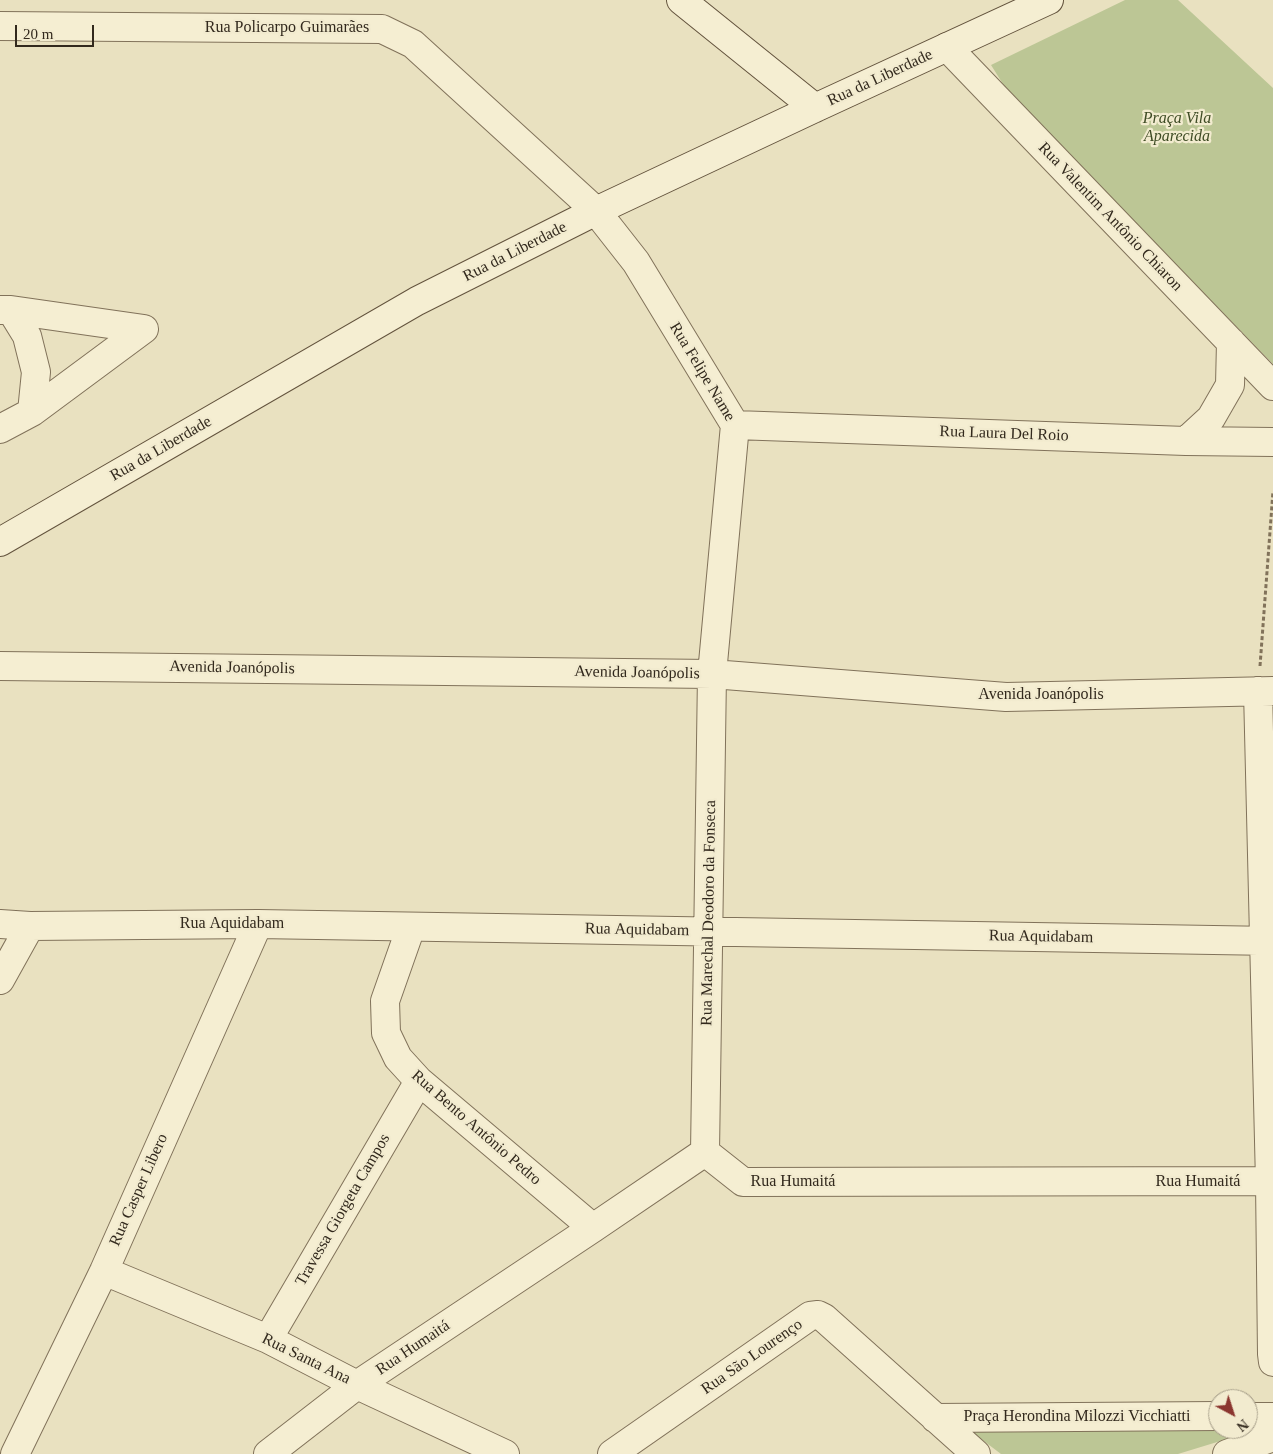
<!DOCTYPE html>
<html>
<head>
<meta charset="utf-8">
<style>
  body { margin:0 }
  #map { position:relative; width:1273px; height:1454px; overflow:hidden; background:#e9e1c0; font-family:Georgia,serif }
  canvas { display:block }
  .north { position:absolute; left:1208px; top:1389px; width:50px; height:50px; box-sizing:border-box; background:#f2ebcf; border:1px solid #a59d88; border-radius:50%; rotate:140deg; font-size:14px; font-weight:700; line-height:20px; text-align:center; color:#32291d }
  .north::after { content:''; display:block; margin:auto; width:18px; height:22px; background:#8b362f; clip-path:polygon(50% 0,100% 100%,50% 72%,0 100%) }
  .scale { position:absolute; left:15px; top:25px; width:79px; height:22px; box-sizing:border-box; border:2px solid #32291d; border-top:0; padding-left:6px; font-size:15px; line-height:18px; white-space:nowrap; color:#32291d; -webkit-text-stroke:4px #f2ebcf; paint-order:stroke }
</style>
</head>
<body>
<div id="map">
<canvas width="1273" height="1454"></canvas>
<div class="north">N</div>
<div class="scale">20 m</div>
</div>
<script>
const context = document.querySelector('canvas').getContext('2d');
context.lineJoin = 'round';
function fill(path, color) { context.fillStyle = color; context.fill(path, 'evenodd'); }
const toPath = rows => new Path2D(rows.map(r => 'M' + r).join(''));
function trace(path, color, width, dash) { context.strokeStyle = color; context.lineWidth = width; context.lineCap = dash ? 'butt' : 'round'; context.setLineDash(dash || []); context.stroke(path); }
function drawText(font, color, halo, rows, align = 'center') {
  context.font = font + ' Georgia,serif'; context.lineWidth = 4.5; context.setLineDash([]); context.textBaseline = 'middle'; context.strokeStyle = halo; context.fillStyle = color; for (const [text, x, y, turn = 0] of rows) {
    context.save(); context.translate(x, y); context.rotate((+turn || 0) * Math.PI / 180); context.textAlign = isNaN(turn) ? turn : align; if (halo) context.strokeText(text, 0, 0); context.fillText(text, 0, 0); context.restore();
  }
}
fill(toPath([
  [1125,0,1178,0,1273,88,1273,364,1008,92,991,65],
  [968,1429,1220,1429,1227,1439,1178,1454,1001,1454]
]), '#bcc695');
const street = toPath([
  [0,26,382,29,413,44,596,211,636,262,735,425,712,674,705,1152],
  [947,47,1273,386],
  [0,310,11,310,144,329],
  [11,310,27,336,36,372,32,412],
  [735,425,1186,441,1273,442],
  [0,429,32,412,144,329],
  [1186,441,1211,418,1230,385,1231,342],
  [0,666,712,674,1006,697,1273,691],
  [1258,691,1270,1182,1272,1354,1273,1362],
  [0,924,30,926,258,924,1273,941],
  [411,927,385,1001,386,1033,398,1058,419,1081,593,1228],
  [0,980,30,926],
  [705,1152,743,1182,1273,1181],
  [104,1271,268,1339,357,1385,505,1454],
  [268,1339,419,1081],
  [1248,1417,1273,1417],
  [935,1418,1218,1416],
  [15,1454,104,1271,258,924],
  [268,1454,357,1385,593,1228,705,1152],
  [612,1454,810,1316,818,1315,824,1318,976,1454],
  [1227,1454,1273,1437]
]);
const secondary = toPath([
  [681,0,815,108],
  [0,542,417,301,596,211,815,108,1049,0]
]);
trace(street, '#81725a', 30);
trace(secondary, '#63533d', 30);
trace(toPath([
  [1260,666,1273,491]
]), '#81725a', 3, [4, 2.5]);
trace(street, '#f5eed2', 28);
trace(secondary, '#f5eed2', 28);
drawText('16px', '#32291d', '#f2ebcf', [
  ["Rua Policarpo Guimarães",287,28],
  ["Rua da Liberdade",880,78,-25],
  ["Rua Valentim Antônio Chiaron",1110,217,46],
  ["Rua da Liberdade",515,252,-27],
  ["Rua Felipe Name",702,372,59],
  ["Rua Laura Del Roio",1004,434,2],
  ["Rua da Liberdade",161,449,-30],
  ["Avenida Joanópolis",232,668,1],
  ["Avenida Joanópolis",637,673,1],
  ["Avenida Joanópolis",1041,695],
  ["Rua Marechal Deodoro da Fonseca",709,913,-89],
  ["Rua Aquidabam",232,924],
  ["Rua Aquidabam",637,930,1],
  ["Rua Aquidabam",1041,937,1],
  ["Rua Bento Antônio Pedro",476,1128,41],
  ["Rua Humaitá",793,1182],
  ["Rua Humaitá",1198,1182],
  ["Rua Casper Libero",139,1190,-66],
  ["Travessa Giorgeta Campos",343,1210,-60],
  ["Rua Humaitá",413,1348,-34],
  ["Rua São Lourenço",752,1357,-35],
  ["Rua Santa Ana",306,1359,26],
  ["Praça Herondina Milozzi Vicchiatti",1077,1417]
]);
drawText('italic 16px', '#3f4c25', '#f2ebcf', [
  ["Praça Vila",1177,119],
  ["Aparecida",1177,137]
]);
</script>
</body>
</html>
